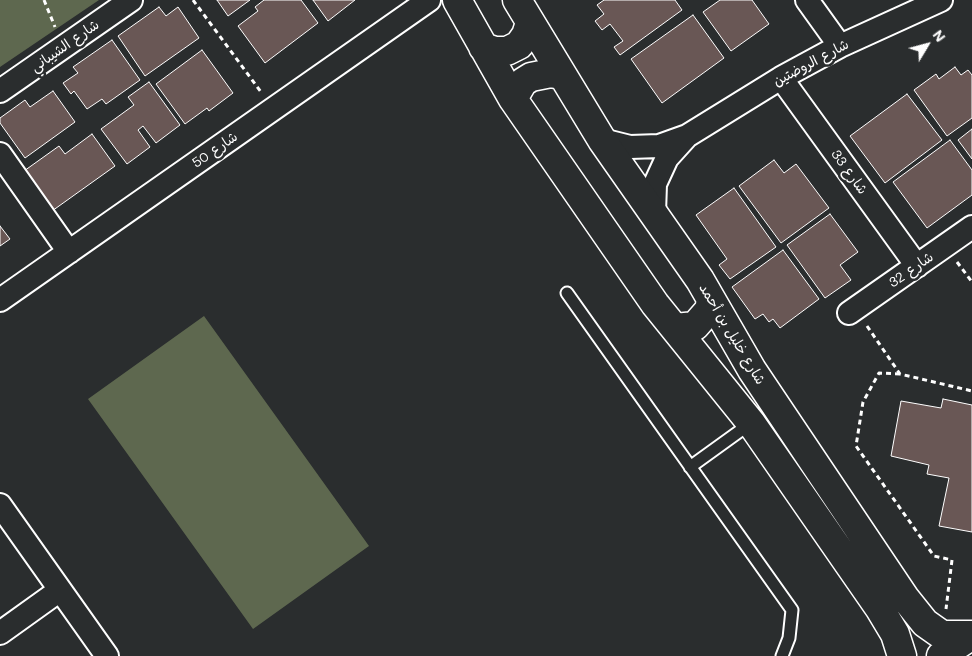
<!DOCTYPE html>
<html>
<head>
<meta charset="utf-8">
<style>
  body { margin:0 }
  #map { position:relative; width:972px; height:656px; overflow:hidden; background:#2a2d2e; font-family:Mali,sans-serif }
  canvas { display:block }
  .north { position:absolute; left:902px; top:20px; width:50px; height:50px; -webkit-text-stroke:4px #2a2d2e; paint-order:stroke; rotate:53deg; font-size:14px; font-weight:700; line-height:20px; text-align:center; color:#fff }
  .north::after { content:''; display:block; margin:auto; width:18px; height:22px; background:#fff; clip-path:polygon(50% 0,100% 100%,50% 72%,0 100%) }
</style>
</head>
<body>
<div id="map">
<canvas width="972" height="656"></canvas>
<div class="north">N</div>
</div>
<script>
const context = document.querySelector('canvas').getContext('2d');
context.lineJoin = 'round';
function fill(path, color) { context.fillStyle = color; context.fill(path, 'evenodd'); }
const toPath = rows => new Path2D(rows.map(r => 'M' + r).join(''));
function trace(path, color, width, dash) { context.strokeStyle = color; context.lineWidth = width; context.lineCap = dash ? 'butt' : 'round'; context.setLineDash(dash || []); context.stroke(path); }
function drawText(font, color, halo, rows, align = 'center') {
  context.font = font + ' Mali,"Playpen Sans Arabic",sans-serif'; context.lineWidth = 5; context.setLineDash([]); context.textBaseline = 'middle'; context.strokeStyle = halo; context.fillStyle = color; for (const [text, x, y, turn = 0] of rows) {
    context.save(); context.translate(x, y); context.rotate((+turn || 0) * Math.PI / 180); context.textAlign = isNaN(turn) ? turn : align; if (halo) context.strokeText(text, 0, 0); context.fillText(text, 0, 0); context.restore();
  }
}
fill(toPath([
  [0,0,99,0,0,67],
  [204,316,369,546,253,629,88,399]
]), '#5e684f');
const building = toPath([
  [217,0,250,0,228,16,217,0],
  [264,0,301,0,318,23,265,63,238,26,258,11,255,7,264,0],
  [313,0,355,0,328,21,313,0],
  [604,0,675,0,682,10,620,55,614,47,623,41,610,24,602,30,595,21,604,14,597,5,604,0],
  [720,0,752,0,769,24,731,51,703,12,720,0],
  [159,7,166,16,178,7,199,38,145,76,118,36,159,7],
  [693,15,724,58,662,103,631,59,693,15],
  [112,40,140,80,106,104,102,99,87,109,74,91,71,94,63,83,78,73,73,67,112,40],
  [202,50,233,93,209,111,207,108,185,124,156,84,202,50],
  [955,67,961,75,968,70,972,75,972,118,947,136,914,90,936,74,939,79,955,67],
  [149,82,180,125,156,143,143,126,138,130,150,147,127,164,101,129,134,105,128,97,149,82],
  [53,91,75,122,25,158,0,123,0,118,25,100,30,107,53,91],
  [907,94,942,140,885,183,850,136,907,94],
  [972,129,972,159,958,140,972,129],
  [92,134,115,166,52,211,24,171,59,146,65,154,92,134],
  [950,140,972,170,972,195,927,228,893,182,950,140],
  [774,160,784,173,796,164,829,208,781,243,739,186,774,160],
  [734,188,776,247,730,279,719,265,727,259,696,215,734,188],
  [830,214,858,252,840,265,851,280,825,298,787,245,830,214],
  [0,226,10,239,0,246,0,226],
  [783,250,819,299,780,328,773,319,769,322,763,314,755,319,732,287,783,250],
  [943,399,972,405,972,532,939,526,949,478,927,474,929,465,891,456,901,401,941,408,943,399]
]);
fill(building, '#695755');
trace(building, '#fff', 1);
const lane = toPath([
  [567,293,792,610,789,638,782,656],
  [690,467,751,423]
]);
const street = toPath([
  [807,0,840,46],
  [781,78,917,266],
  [0,91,131,0],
  [602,140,630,147,659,146,687,136,781,78,840,46,941,0],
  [0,154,69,252],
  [654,213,655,184,667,158,686,137],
  [0,300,429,0],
  [849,313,972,227],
  [0,505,107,656],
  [0,633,60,590]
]);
const secondary = toPath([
  [457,0,513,99,655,304,751,423,880,609,895,634,902,656],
  [517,0,602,140,700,280,752,370,905,598,925,623,942,635,972,635],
  [483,47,495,51,507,51,519,45,526,35,530,23],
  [513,99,523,82,531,77,551,73,561,75],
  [675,328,695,326,709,310,711,300],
  [941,656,972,635]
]);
trace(lane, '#fff', 15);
trace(street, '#fff', 26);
trace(secondary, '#fff', 31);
trace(toPath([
  [44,0,55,27],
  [193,0,261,92],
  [957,262,972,282],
  [867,326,900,374,972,391],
  [900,374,879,373,863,402,856,446,934,556,952,560,946,609]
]), '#fff', 3, [5, 4]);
trace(lane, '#2a2d2e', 11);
trace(street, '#2a2d2e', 22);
trace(secondary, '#2a2d2e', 28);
drawText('14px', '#fff', '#2a2d2e', [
  ["شارع الشيباني",65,46,-35],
  ["شارع الروضتين",811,63,-28],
  ["شارع 50",215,150,-35],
  ["شارع 33",849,172,54],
  ["شارع 32",911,270,-35],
  ["شارع خليل بن أحمد",732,334,59]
]);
</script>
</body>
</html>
